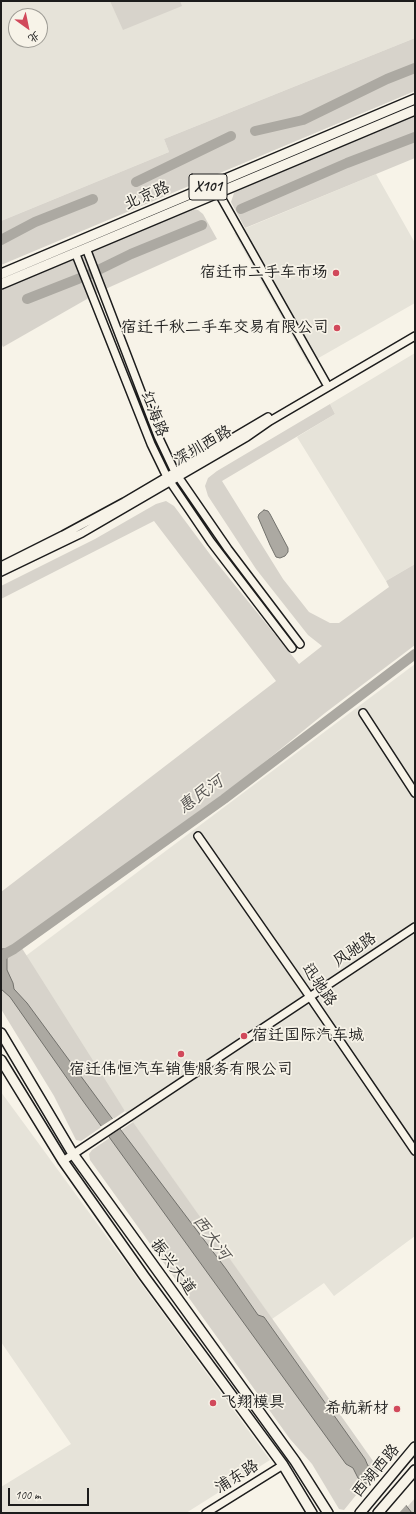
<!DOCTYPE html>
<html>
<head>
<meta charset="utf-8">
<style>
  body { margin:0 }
  #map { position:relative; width:416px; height:1514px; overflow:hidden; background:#f7f3e8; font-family:Caveat,"LXGW WenKai TC",sans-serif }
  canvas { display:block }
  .frame { position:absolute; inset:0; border:2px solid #1c1c1c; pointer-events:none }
  .north { position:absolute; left:8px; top:8px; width:40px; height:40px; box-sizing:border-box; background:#f7f3e8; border:1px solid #9f9d96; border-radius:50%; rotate:147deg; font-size:11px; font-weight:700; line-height:16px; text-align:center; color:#1c1c1c }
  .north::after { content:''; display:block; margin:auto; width:14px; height:18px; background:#d1495b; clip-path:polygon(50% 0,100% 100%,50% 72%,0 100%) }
  .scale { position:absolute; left:8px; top:1488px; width:81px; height:18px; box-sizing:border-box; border:2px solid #1c1c1c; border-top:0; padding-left:5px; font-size:12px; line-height:14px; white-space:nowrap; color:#1c1c1c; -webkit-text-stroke:3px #f7f3e8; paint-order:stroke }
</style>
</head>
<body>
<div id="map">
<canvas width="416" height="1514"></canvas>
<div class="frame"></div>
<div class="north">北</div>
<div class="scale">100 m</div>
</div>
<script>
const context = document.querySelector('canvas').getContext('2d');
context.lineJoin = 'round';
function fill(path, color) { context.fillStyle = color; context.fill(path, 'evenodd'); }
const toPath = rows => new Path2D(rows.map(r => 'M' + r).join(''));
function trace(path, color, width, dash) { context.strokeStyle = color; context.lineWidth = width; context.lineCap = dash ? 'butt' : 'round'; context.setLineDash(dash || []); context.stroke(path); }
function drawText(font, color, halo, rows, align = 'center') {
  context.font = font + ' Caveat,"LXGW WenKai TC",sans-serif'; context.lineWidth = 3.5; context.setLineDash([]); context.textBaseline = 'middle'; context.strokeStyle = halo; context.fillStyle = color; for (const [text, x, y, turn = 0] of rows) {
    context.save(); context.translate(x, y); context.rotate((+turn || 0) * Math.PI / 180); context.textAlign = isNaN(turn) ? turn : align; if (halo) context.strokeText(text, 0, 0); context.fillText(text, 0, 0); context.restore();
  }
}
fill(toPath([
  [1,1,415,1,415,38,164,139,169,152,1,221],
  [16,16,40,16,40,40,16,40],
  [376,174,415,243,415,303,308,364,234,233],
  [415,353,415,564,386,581,297,437,335,414,330,404],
  [415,664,415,1236,334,1296,324,1283,272,1319,19,961],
  [1,1092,270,1460,186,1513,1,1513,1,1487,71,1444,1,1342]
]), '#e6e3d9');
fill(toPath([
  [110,1,180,1,182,6,123,30],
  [415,38,415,91,1,265,1,221,169,152,164,139],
  [415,116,415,158,245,228,231,202,234,193,239,190],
  [192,209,198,210,203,214,217,239,101,291,3,347,1,343,1,290],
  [330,404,335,414,222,481,283,579,309,612,330,623,339,623,389,587,386,581,415,564,415,645,325,713,245,778,18,942,125,1111,81,1141,76,1140,54,1096,1,1009,1,892,276,681,154,521,1,599,1,586,95,539,156,504,166,501,174,506,212,557,299,664,322,646,308,635,256,569,208,496,205,486,208,478,217,471],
  [133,1122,378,1468,344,1510,339,1509,312,1464,290,1439,90,1160,89,1154,92,1150],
  [415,1498,415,1513,402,1513]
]), '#d7d3cb');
const water = toPath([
  [264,510,268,511,270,514,288,548,288,552,285,556,280,558,276,557,270,545,258,517,259,514,264,510],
  [1,949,14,949,7,958,7,970,13,983,14,989,27,1003,108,1113,226,1269,258,1315,264,1317,365,1459,368,1466,379,1471,412,1513,388,1513,365,1483,358,1478,353,1468,346,1464,83,1101,10,997,1,989,1,949]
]);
fill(water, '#aca9a2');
trace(water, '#72716c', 1);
fill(toPath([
  [114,1118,122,1128,108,1137,100,1127],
  [380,1469,408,1503,399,1513,386,1513,365,1486]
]), '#f7f3e8');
trace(toPath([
  [255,131,303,120,387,79,415,68],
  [136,182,231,136],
  [241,209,347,163,415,137],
  [1,240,35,222,93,199],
  [27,299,88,275,131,254,202,225],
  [1,956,14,949,224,799,415,654]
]), '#aca9a2', 10);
const minor = toPath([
  [218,192,326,383],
  [86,248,158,436,175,472,228,549,300,644],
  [75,252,151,444,167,477,211,542,292,648],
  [1,566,63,535,124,502,268,417],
  [1,572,82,533,247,437,270,421,415,336],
  [363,713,415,793],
  [198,836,310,997,415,1151],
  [63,1161,415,927],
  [206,1513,283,1465]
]);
const major = toPath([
  [1,274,415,99],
  [1,284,415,110],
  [1,1033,73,1154,295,1461,328,1513],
  [1,1060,63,1161,144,1276,283,1465,312,1513],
  [360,1513,415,1447],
  [378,1513,415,1470]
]);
trace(minor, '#1c1c1c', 10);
trace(major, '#1c1c1c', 12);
trace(minor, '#f7f3e8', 7);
trace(major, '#f7f3e8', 9);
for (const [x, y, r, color] of [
  [336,273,4,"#d1495b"],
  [337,328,4,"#d1495b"],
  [244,1036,4,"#d1495b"],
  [181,1054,4,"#d1495b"],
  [213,1403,4,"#d1495b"],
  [397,1409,4,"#d1495b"]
]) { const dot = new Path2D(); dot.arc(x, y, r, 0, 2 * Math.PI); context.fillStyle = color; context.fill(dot); trace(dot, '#f7f3e8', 1.5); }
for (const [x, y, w] of [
  [208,187,38]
]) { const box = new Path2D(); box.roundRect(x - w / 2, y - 13, w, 26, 3); context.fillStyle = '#f7f3e8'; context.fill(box); trace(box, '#1c1c1c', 1); }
drawText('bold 15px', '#1c1c1c', null, [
  ["X101",208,187]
]);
drawText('16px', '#1c1c1c', '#f7f3e8', [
  ["北京路",147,196,-23],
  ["红海路",154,414,68],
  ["深圳西路",203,446,-30],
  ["风驰路",355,950,-34],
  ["迅驰路",319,985,56],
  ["振兴大道",173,1267,54],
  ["西湖西路",376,1471,-50],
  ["浦东路",237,1477,-32]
]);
drawText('16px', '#1c1c1c', '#f7f3e8', [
  ["宿迁市二手车市场",328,273],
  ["宿迁千秋二手车交易有限公司",329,328],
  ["宿迁国际汽车城",252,1036,"left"],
  ["宿迁伟恒汽车销售服务有限公司",181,1070,"center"],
  ["飞翔模具",221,1403,"left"],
  ["希航新材",389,1409]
], 'right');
drawText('italic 17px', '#565452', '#f7f3e8', [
  ["惠民河",201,795,-36],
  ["西大河",211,1238,54]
]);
</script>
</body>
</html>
